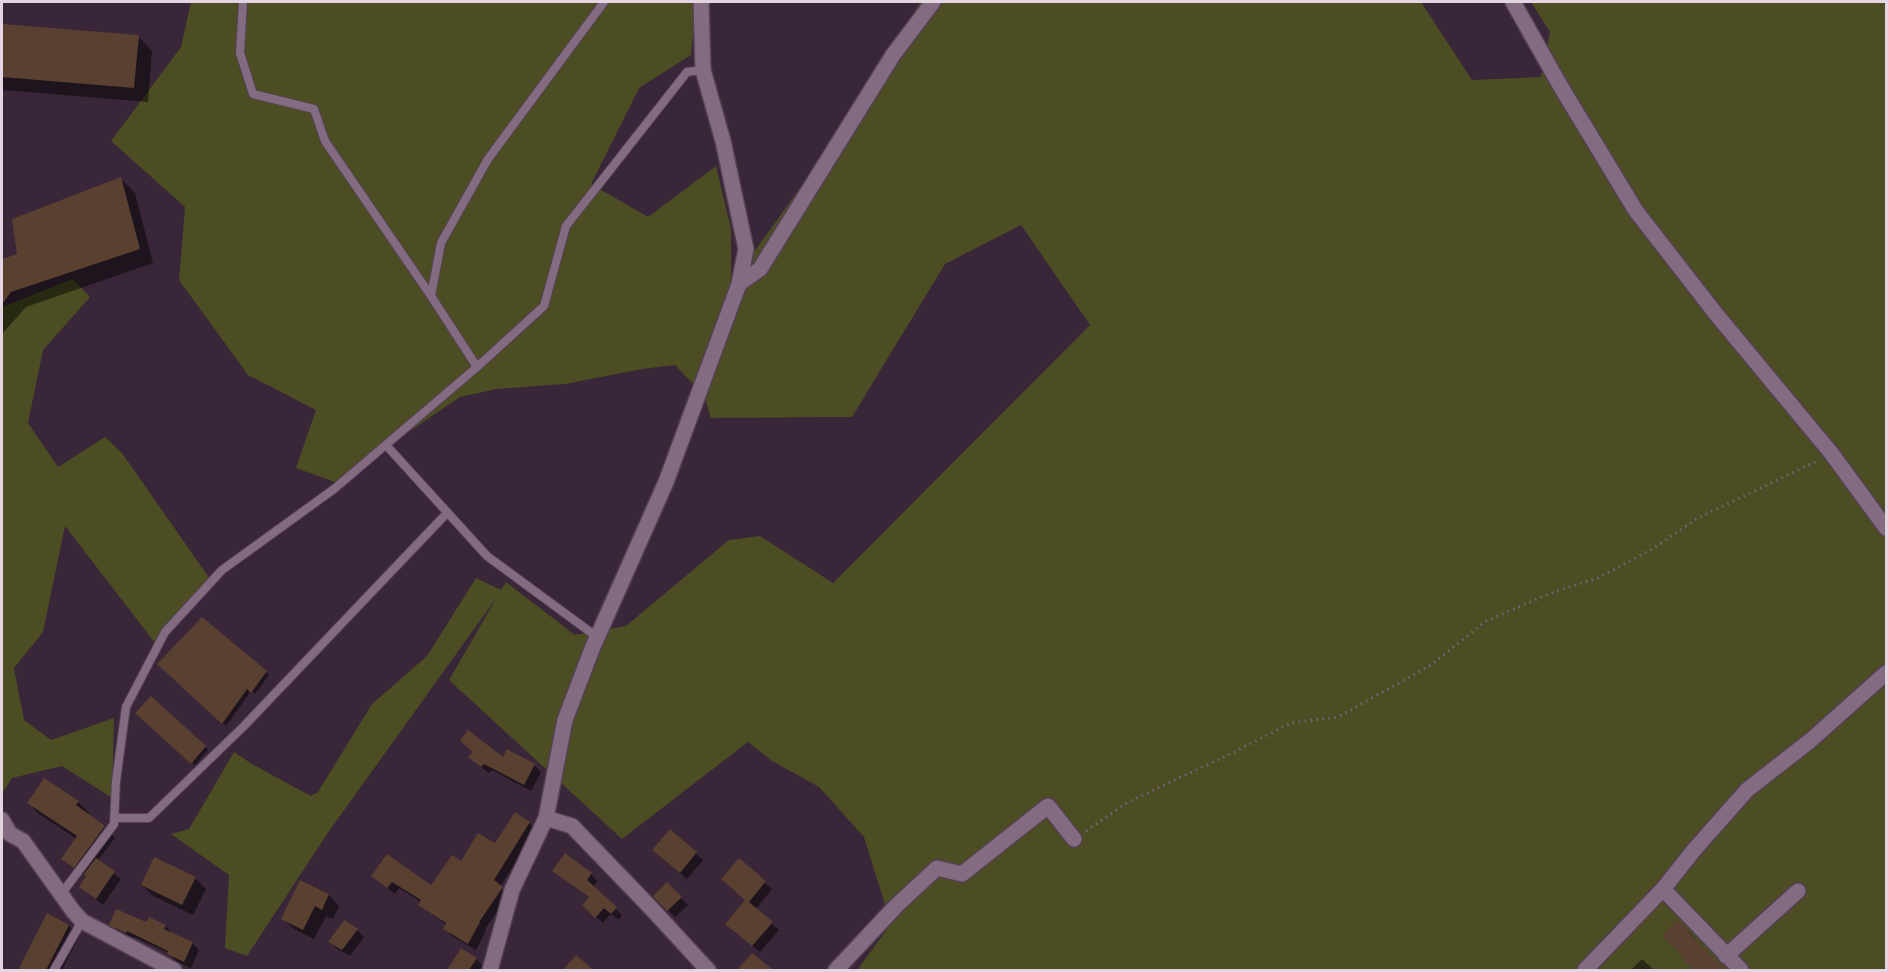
<!DOCTYPE html>
<html>
<head>
<meta charset="utf-8">
<style>
  body { margin:0 }
  #map { position:relative; width:1888px; height:972px; overflow:hidden; background:#392639; font-family:"Sofia Sans Condensed",sans-serif }
  canvas { display:block }
  .frame { position:absolute; inset:0; border:3px solid #e3d6e2; pointer-events:none }
</style>
</head>
<body>
<div id="map">
<canvas width="1888" height="972"></canvas>
<div class="frame"></div>
</div>
<script>
const context = document.querySelector('canvas').getContext('2d');
context.lineJoin = 'round';
function fill(path, color) { context.fillStyle = color; context.fill(path, 'evenodd'); }
const toPath = rows => new Path2D(rows.map(r => 'M' + r).join(''));
function trace(path, color, width, dash) { context.strokeStyle = color; context.lineWidth = width; context.lineCap = dash ? 'butt' : 'round'; context.setLineDash(dash || []); context.stroke(path); }
fill(toPath([
  [191,2,696,2,691,55,639,88,591,184,648,217,716,166,731,229,731,284,876,82,920,2,1421,2,1472,80,1541,77,1550,32,1531,2,1886,2,1886,970,857,970,891,924,864,837,819,787,772,761,748,742,622,839,449,680,497,597,327,834,247,956,225,948,229,875,171,834,189,829,234,752,252,764,311,796,318,792,372,704,427,656,476,578,501,590,506,582,575,635,626,626,729,540,760,536,833,583,1090,325,1021,225,945,264,852,417,711,418,704,395,675,365,642,369,565,384,497,389,460,397,335,482,296,468,316,410,248,375,179,280,185,207,111,141,181,47],
  [73,279,90,297,43,350,28,423,58,467,105,437,122,453,210,579,155,643,65,526,43,632,14,668,24,720,51,740,114,718,112,798,62,766,12,778,2,794,2,307]
]), '#4c4d23');
fill(toPath([
  [2,25,138,36,152,51,148,102,2,90],
  [121,179,135,193,153,263,26,307,2,334,2,260,19,255],
  [159,664,266,672,269,675,255,694,251,691,226,726],
  [151,698,208,750,195,765,137,713],
  [508,751,534,765,541,772,531,791,492,770,489,773,477,764,503,759],
  [78,802,89,813,87,815,104,827,115,838,97,861,121,879,103,905,81,887,87,878,63,859,77,839,39,814,29,803],
  [529,823,536,830,500,887,509,895,485,929,486,930,476,950,452,936,445,929,447,925,427,911,420,904,421,902,399,888,395,894,373,876,431,887,462,863,495,845],
  [670,831,703,860,687,879,661,857],
  [739,861,772,889,756,909,779,930,760,952,734,931,747,900],
  [554,870,591,874,597,881,593,887,622,915,619,920,611,914,603,923,584,905,590,898],
  [195,878,206,889,193,915,153,896,142,885],
  [301,882,329,895,339,906,333,919,326,916,314,939,294,929,283,918],
  [667,884,688,905,675,917,655,896],
  [48,915,69,926,79,937,62,970,19,970],
  [1677,921,1695,938,1694,940,1725,970,1695,970,1684,959,1686,957],
  [111,924,147,924,165,926,172,933,192,943,199,950,191,968,175,961,169,953,134,937,133,939,118,931],
  [357,930,364,937,350,956,336,948,330,942],
  [462,950,476,959,483,966,480,970,449,970],
  [1642,959,1654,970,1631,970]
]), '#0007');
fill(toPath([
  [2,24,139,35,134,88,2,77],
  [121,177,140,249,11,292,2,304,2,259,17,254,12,219],
  [202,617,267,671,251,693,247,689,222,724,157,664],
  [151,696,206,746,191,764,135,713],
  [468,730,503,757,507,749,535,764,524,785,484,764,481,767,468,757,473,752,460,741],
  [44,778,79,801,76,805,105,826,74,868,61,859,77,836,27,803],
  [515,812,530,822,494,880,503,887,479,922,480,922,468,944,443,929,446,923,418,905,421,900,392,882,387,888,371,876,387,854,431,885,452,855,461,861,478,833,495,843],
  [670,829,697,852,680,873,652,850],
  [565,853,592,873,587,880,617,907,611,914,604,908,595,918,582,905,589,897,552,871],
  [154,857,196,877,182,905,141,885],
  [96,858,115,871,96,899,79,887,86,876,83,875],
  [739,858,766,881,749,902,773,922,752,946,725,924,745,900,721,879],
  [300,880,329,894,322,910,315,906,303,930,281,919],
  [667,882,682,897,667,911,653,896],
  [116,909,146,922,149,917,166,925,164,929,193,942,184,962,167,954,168,951,127,931,126,933,109,925],
  [47,913,69,925,46,970,18,970],
  [1677,919,1689,931,1688,932,1726,970,1694,970,1682,959,1684,957,1662,936],
  [344,920,358,929,342,950,328,942],
  [461,948,477,958,469,970,447,970],
  [752,953,773,970,737,970],
  [576,955,594,970,563,970]
]), '#594030');
const lane = toPath([
  [243,2,240,53,253,94,314,109,325,141,431,296],
  [604,2,488,159,441,243,431,296,477,367,544,306,566,226,687,72,703,70],
  [386,445,487,556,597,637],
  [115,818,149,818,244,726,447,513],
  [62,893,114,824,116,781,126,707,165,632,222,570,334,489,477,367],
  [54,970,82,921]
]);
const street = toPath([
  [739,284,760,269,893,55,933,2],
  [546,818,572,826,650,907,708,970],
  [2,820,10,834,23,841,73,911,82,921,174,970],
  [1663,889,1741,970],
  [1726,956,1798,891],
  [490,970,512,890,546,818,565,720,592,649,666,482,739,284,746,249,723,141,703,70,701,2],
  [836,970,897,905,937,868,962,874,1048,806,1074,839],
  [1585,970,1663,889,1694,850,1747,790,1811,740,1886,673]
]);
const secondary = toPath([
  [1513,2,1561,87,1636,211,1716,314,1832,454,1886,528]
]);
trace(lane, '#534252', 10);
trace(street, '#534252', 18);
trace(secondary, '#534252', 18);
trace(toPath([
  [1086,831,1128,802,1226,756,1291,723,1338,717,1431,665,1486,621,1556,591,1598,578,1652,549,1698,518,1819,460]
]), '#756575', 3, [1.5, 4.5]);
trace(lane, '#836c82', 8);
trace(street, '#836c82', 15);
trace(secondary, '#836c82', 15);
</script>
</body>
</html>
